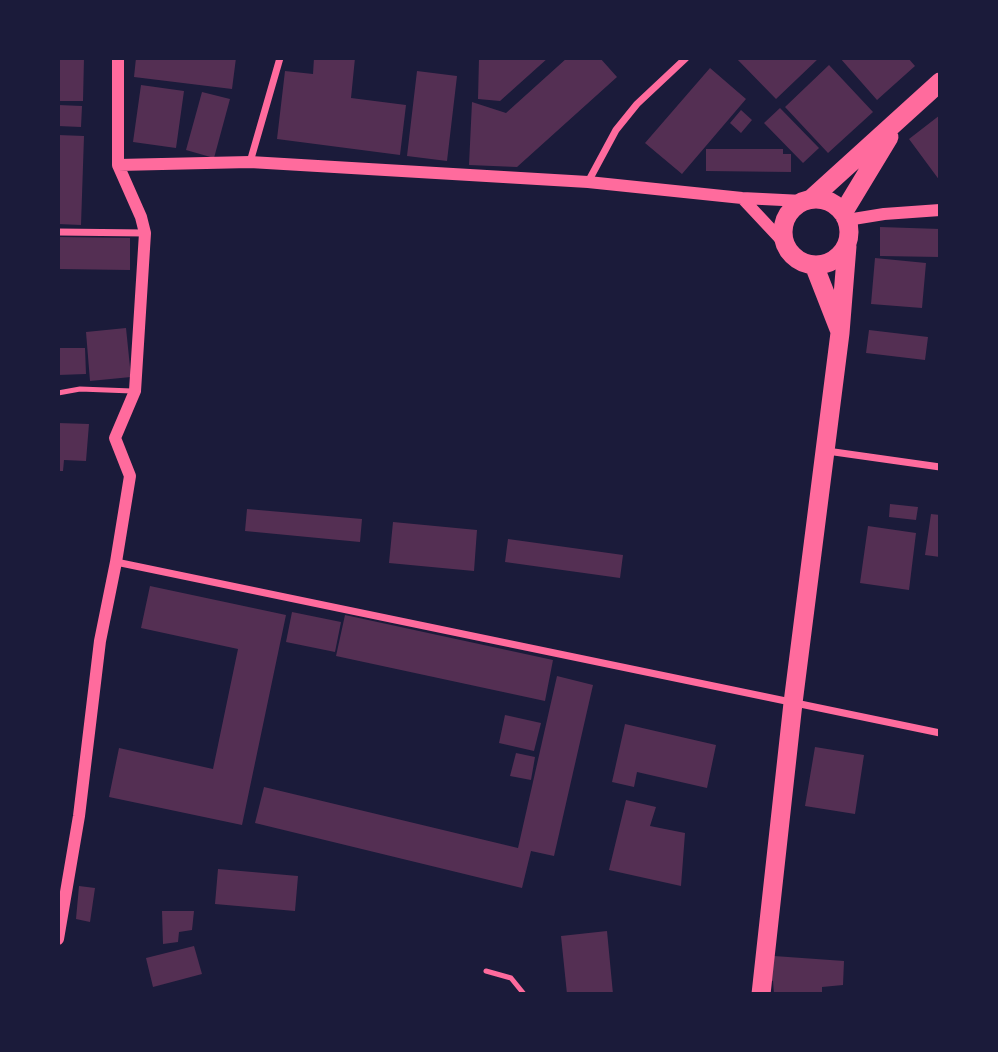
<!DOCTYPE html>
<html>
<head>
<meta charset="utf-8">
<style>
  body { margin:0 }
  #map { position:relative; width:998px; height:1052px; overflow:hidden; background:#1b1b3a; font-family:"Open Sans",sans-serif }
  canvas { display:block }
  .frame { position:absolute; inset:0; border:60px solid #1b1b3a; pointer-events:none }
</style>
</head>
<body>
<div id="map">
<canvas width="998" height="1052"></canvas>
<div class="frame"></div>
</div>
<script>
const context = document.querySelector('canvas').getContext('2d');
context.lineJoin = 'round';
function fill(path, color) { context.fillStyle = color; context.fill(path, 'evenodd'); }
const toPath = rows => new Path2D(rows.map(r => 'M' + r).join(''));
function trace(path, color, width, dash) { context.strokeStyle = color; context.lineWidth = width; context.lineCap = dash ? 'butt' : 'round'; context.setLineDash(dash || []); context.stroke(path); }
fill(toPath([
  [58,58,84,58,83,101,58,101],
  [136,58,236,58,232,89,134,77],
  [314,58,355,58,351,98,406,105,400,155,277,139,285,71,313,74],
  [479,58,548,58,500,101,478,99],
  [567,58,600,58,617,77,517,167,469,165,472,102,506,113],
  [736,58,819,58,776,99],
  [840,58,908,58,915,66,877,100],
  [829,65,873,112,828,153,785,107],
  [710,68,746,99,682,174,645,143],
  [417,71,457,76,447,161,407,156],
  [141,85,184,91,176,148,133,142],
  [202,92,230,99,214,158,186,150],
  [58,105,82,106,81,127,58,126],
  [780,108,819,148,803,163,764,123],
  [741,110,752,120,741,133,730,123],
  [940,115,940,181,909,139],
  [58,135,84,136,81,225,58,224],
  [706,149,783,149,783,154,791,154,791,172,706,171],
  [880,227,940,229,940,257,880,256],
  [58,237,130,238,130,270,58,269],
  [875,258,926,263,922,308,871,304],
  [126,328,131,377,90,381,86,332],
  [869,330,928,337,925,360,866,353],
  [58,348,85,348,86,374,58,375],
  [58,423,89,424,86,461,64,460,63,471,58,471],
  [890,504,918,507,916,520,889,517],
  [247,509,362,519,360,542,245,531],
  [931,514,940,515,940,557,925,555],
  [393,522,477,530,474,571,389,563],
  [868,526,916,533,909,590,860,583],
  [508,539,623,555,620,578,505,562],
  [150,586,286,615,242,825,109,797,119,748,213,769,238,649,141,628],
  [292,612,341,622,335,652,286,642],
  [345,615,553,660,545,701,336,656],
  [557,676,593,685,554,856,531,851,522,888,255,823,264,787,518,848],
  [505,715,541,723,534,751,499,743],
  [625,724,716,745,707,788,637,772,634,787,612,782],
  [815,747,864,755,855,814,805,806],
  [516,753,535,757,531,780,510,776],
  [626,800,656,807,650,826,685,833,681,886,609,870],
  [218,869,298,876,295,911,215,904],
  [79,886,95,888,90,922,76,919],
  [162,911,194,911,192,930,179,932,178,942,163,944],
  [607,931,613,994,567,994,561,936],
  [194,946,202,974,153,987,146,958],
  [774,956,844,961,843,985,822,987,822,994,774,994,773,981,765,980]
]), '#542f53');
trace(toPath([
  [58,393,80,389,132,391],
  [486,971,511,978,524,994]
]), '#ff6b9d', 5);
trace(toPath([
  [250,162,280,58],
  [588,182,616,130,637,104,686,58],
  [58,232,145,233],
  [827,451,940,467],
  [116,562,940,733]
]), '#ff6b9d', 7);
trace(toPath([
  [118,165,250,162,588,182,742,198,803,201],
  [742,198,786,245],
  [847,220,884,214,940,210],
  [58,939,79,816,100,641,116,562,130,476,115,438,135,391,145,233,141,217,118,165,118,58]
]), '#ff6b9d', 12);
trace(toPath([
  '783 232a33 33 0 1 1 66 0a33 33 0 1 1-66 0Z',
  [811,199,940,82],
  [843,213,889,137],
  [814,265,839,329],
  [761,994,793,703,840,333,847,246]
]), '#ff6b9d', 19);
</script>
</body>
</html>
